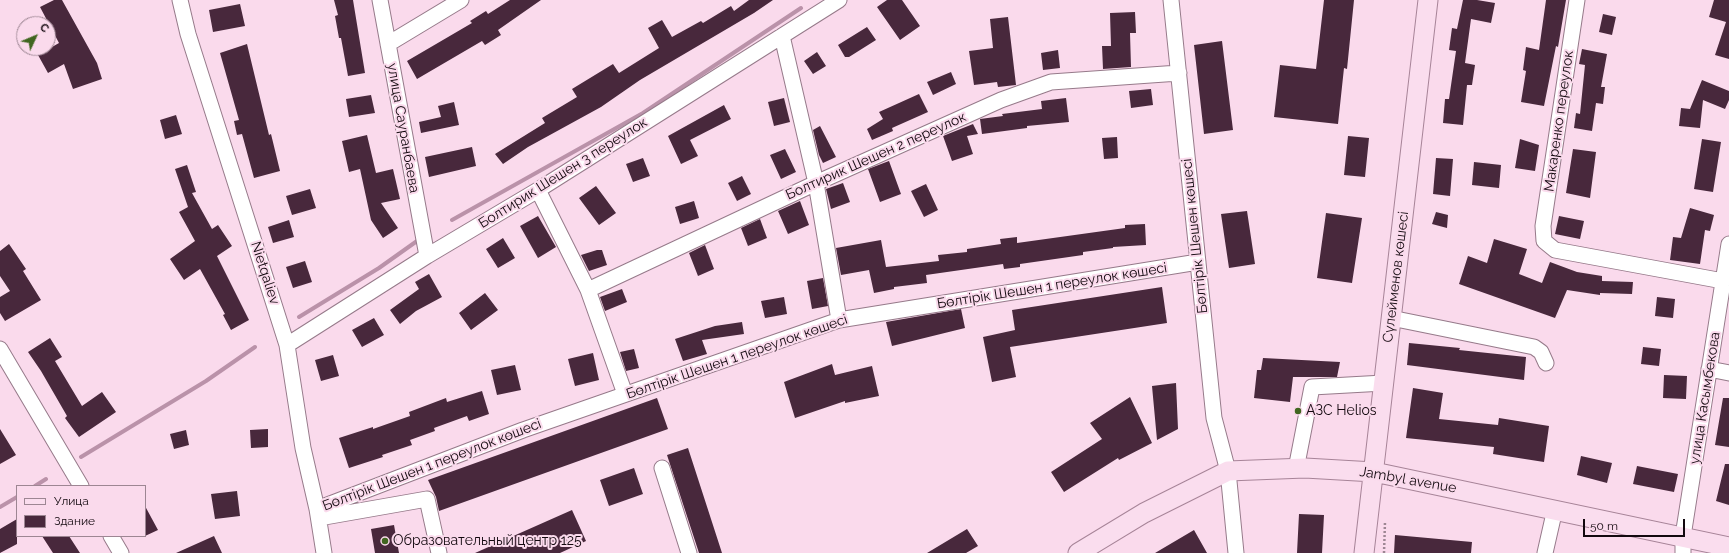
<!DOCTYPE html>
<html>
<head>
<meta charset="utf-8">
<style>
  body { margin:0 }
  #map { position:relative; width:1729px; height:553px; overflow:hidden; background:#fadaec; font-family:Raleway,sans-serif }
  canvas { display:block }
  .legend { position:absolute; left:16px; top:485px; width:130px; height:52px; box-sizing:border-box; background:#fadaec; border:1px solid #9d8693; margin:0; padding:5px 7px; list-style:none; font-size:12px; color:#12080e }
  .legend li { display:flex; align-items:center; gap:8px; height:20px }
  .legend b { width:20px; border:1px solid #9d8693 }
  .north { position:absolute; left:16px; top:16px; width:40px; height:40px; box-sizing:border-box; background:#fadaec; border:1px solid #9d8693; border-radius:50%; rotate:46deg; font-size:11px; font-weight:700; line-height:16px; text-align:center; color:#12080e }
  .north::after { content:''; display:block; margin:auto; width:14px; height:18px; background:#406620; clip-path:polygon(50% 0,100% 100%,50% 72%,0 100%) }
  .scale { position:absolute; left:1583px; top:519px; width:102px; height:18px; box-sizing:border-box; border:2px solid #12080e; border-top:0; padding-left:5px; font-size:12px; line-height:14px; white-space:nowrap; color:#12080e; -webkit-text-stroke:3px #fadaec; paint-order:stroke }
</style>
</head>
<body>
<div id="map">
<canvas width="1729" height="553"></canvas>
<ul class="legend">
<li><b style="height:5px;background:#faddee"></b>Улица</li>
<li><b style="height:11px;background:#48283c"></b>Здание</li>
</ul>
<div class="north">С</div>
<div class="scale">50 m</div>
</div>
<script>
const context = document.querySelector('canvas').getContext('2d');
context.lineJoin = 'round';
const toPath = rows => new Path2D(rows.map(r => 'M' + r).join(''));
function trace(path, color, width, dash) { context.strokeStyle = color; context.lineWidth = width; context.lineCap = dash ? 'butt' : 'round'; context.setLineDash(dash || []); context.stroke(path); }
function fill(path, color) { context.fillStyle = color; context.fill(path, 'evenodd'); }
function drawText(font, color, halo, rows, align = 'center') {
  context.font = font + ' Raleway,sans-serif'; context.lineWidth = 4; context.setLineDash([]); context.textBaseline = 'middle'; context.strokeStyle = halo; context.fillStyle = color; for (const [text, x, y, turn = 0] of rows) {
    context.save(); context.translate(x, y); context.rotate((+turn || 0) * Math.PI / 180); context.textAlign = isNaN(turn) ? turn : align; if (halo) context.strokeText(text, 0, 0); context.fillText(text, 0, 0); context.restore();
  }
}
trace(toPath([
  [452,220,643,113,801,8],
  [299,317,379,268,417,241],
  [81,457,206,381,255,347],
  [35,486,46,479],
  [0,507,17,497]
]), '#ba92a9', 4);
fill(toPath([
  [54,0,62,0,97,63,102,79,73,89,64,64,48,73,38,55,59,43,40,7],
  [334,0,353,0,365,73,348,76,341,38,339,38,335,16,338,15],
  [510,0,541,0,498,30,501,35,485,45,482,41,417,79,407,61,472,23,470,21,486,11,488,14],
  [749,0,773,0,754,13,640,80,601,107,528,147,503,164,495,154,545,123,542,118,577,97,572,89,613,64,619,73,659,48,648,28,662,20,672,37,701,21,703,23,731,6,734,11],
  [887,0,902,0,920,26,900,40,877,7],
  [1324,0,1354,0,1347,69,1344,68,1338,124,1274,117,1280,65,1316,69],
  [1463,0,1477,0,1495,3,1491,23,1471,19,1465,63,1475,65,1472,85,1467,85,1463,125,1443,123,1445,99,1449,99,1456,51,1449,50,1452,28,1457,29],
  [1546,0,1566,0,1558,47,1556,46,1544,106,1521,102,1526,71,1523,70,1526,47,1539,50],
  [1714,0,1729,0,1729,59,1715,55,1726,22,1709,17],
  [240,4,245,26,213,32,209,10],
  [1135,12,1136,33,1130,33,1131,67,1103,69,1102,46,1111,46,1110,13],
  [1603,14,1616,17,1612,35,1599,32],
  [1008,17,1016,85,998,87,997,82,974,85,969,51,993,48,990,19],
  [867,27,876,40,849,57,845,57,838,45],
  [1222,41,1233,130,1204,134,1194,45],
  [247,44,269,135,271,134,280,171,254,178,242,134,237,135,234,121,239,120,220,53],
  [1582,49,1607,54,1601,87,1605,87,1603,104,1596,103,1592,131,1574,128,1576,113,1580,114,1585,65,1579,64],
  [1058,50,1060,68,1043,70,1041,53],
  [817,52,826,66,813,74,804,61],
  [951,72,956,84,933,95,927,82],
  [1702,80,1729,91,1729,100,1725,109,1703,100,1700,128,1679,126,1681,108,1690,109],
  [1151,89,1153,105,1131,108,1129,91],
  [919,94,928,112,892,128,893,131,872,140,867,129,883,119,879,112],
  [371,95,375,113,349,117,346,99],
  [784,98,790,122,774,126,768,102],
  [1066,98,1069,122,1027,126,1027,128,982,134,980,119,1003,116,1002,114,1042,109,1041,101],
  [454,102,459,125,421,133,419,122,441,117,438,106],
  [724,105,731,119,690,140,698,156,681,164,668,136],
  [176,115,182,134,165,139,160,120],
  [973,124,978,134,967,136,973,154,952,161,943,136],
  [820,126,836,157,823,163,819,155,813,130],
  [367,135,376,173,393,169,400,199,381,203,398,228,383,238,371,220,360,169,349,172,342,141],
  [1348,136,1369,138,1365,177,1344,175],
  [1117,137,1118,158,1104,159,1102,138],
  [1520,139,1539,145,1535,171,1515,168],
  [1702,139,1721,142,1713,192,1694,189],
  [472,147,476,166,429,177,425,157],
  [785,149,796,172,781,179,770,155],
  [1573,149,1596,152,1590,198,1566,193],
  [643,158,650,176,633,182,626,164],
  [1436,158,1453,159,1450,196,1433,194],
  [889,161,901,194,880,202,868,169],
  [1474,162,1501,165,1499,188,1472,185],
  [187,165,196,192,192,193,212,229,218,225,232,246,217,256,249,320,231,330,223,315,225,314,200,269,184,280,170,259,195,241,179,212,188,207,175,169],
  [742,176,751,194,737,201,728,183],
  [843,183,850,202,831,209,826,189],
  [926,184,938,210,924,217,911,191],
  [596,186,616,213,599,225,579,198],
  [310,189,316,208,292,215,286,196],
  [694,201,699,218,680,224,675,207],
  [800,201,809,225,788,234,778,211],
  [1690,208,1714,215,1710,231,1705,230,1700,264,1670,260,1673,237,1681,238],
  [1247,211,1255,264,1229,268,1221,214],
  [1436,212,1448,215,1447,228,1432,224],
  [1326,213,1362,218,1352,283,1317,278],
  [538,216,556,247,538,258,520,226],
  [1559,216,1584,221,1580,239,1555,234],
  [760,219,767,238,748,246,741,228],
  [289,220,294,237,273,243,268,227],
  [1145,224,1146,245,1113,247,1113,248,1083,252,1083,255,1020,264,1020,267,1004,269,1003,264,926,275,927,283,894,287,894,289,874,293,869,270,841,275,836,248,881,240,886,267,939,261,938,255,967,252,967,249,1001,244,1000,239,1017,237,1017,243,1125,228,1125,225],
  [503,238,515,258,498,268,486,249],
  [1494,239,1527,249,1519,274,1542,283,1550,262,1577,272,1602,276,1602,281,1633,282,1632,294,1600,293,1600,295,1567,290,1555,318,1459,284,1468,256,1487,263],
  [9,244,26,269,23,271,41,300,5,321,0,313,0,297,10,291,0,276,0,251],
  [705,245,714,269,698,276,689,253],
  [597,250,602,250,607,265,589,271,581,255],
  [305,261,312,282,293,288,286,267],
  [429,274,442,297,416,311,400,324,390,310,419,289,415,282],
  [823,278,828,306,812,309,807,281],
  [1162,287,1167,323,1010,347,1016,377,992,382,983,337,1015,330,1012,310],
  [622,289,627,302,605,311,600,297],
  [485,293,498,310,471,330,459,313],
  [784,297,787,314,765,318,761,301],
  [1657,297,1675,299,1673,318,1655,316],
  [961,309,965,328,892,346,886,322],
  [374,318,384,335,362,347,352,330],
  [742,322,744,334,702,340,707,354,683,361,675,339,715,326],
  [50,338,62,357,55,361,82,406,102,392,116,412,79,437,65,418,67,416,41,371,28,352],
  [1409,343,1460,348,1459,350,1526,357,1524,380,1407,365],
  [1643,347,1661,349,1659,366,1641,364],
  [634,349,639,368,626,371,620,352],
  [593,353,599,380,575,386,568,359],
  [333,355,339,376,321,381,315,360],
  [1263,358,1340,362,1337,377,1293,377,1290,402,1254,398,1257,370,1261,370],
  [832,364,835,375,872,366,879,396,845,403,845,401,795,418,784,382],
  [515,365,521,390,497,395,491,370],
  [1664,375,1687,376,1686,399,1663,398],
  [1176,383,1178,429,1157,440,1152,386],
  [1413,388,1443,393,1439,419,1498,425,1499,418,1549,426,1544,462,1493,454,1494,447,1406,438],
  [482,391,489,414,469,421,467,416,434,428,435,431,410,440,412,445,382,455,383,457,349,468,339,438,373,427,373,429,410,416,409,412,446,398,447,402],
  [1130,397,1152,443,1119,460,1118,458,1064,492,1051,472,1102,439,1090,423],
  [657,398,668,429,439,511,436,497,428,480],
  [1723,398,1729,398,1729,447,1715,445],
  [0,429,16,455,0,464],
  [268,429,268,447,251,448,250,430],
  [186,430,189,445,174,449,170,434],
  [688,448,722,553,699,553,667,455],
  [1581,456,1612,463,1607,483,1577,475],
  [1725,464,1729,464,1729,505,1716,501],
  [1637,466,1678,474,1674,492,1633,484],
  [634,468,643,494,609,506,600,480],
  [237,491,240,516,215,519,211,494],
  [145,506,158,530,145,536],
  [572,510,586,541,560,553,475,553],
  [1299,514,1324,515,1322,553,1297,553],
  [17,519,17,544,0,553,0,529],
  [394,525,399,553,375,553,371,529],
  [967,529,978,546,966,553,927,553],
  [1194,530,1207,553,1155,553],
  [1395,535,1472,542,1471,553,1394,553],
  [42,536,69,536,80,553,53,553],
  [214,536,222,553,176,553]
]), '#48283c');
const minor = toPath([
  [180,0,188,34,287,345,303,448,317,509,324,553],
  [380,0,427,256],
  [1171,0,1214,418,1228,471,1236,553],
  [1577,0,1543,226,1544,241,1555,250,1723,281],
  [782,36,816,183,839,320],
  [388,44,461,0],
  [538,190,588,290,625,394],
  [588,290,816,183,1001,100,1051,82,1179,73],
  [1391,318,1534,347,1541,352,1546,363],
  [287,345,427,256,538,190,839,0],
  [0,349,81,486],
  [1709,369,1729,373],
  [662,468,689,553],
  [1296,469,1312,387,1384,383],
  [317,509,523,430,839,320,1198,262],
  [319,518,427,499,439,553],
  [111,536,121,553],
  [1545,553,1555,509],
  [1683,553,1683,536,1729,244]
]);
const major = toPath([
  [1078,553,1144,513,1228,471,1305,468,1374,472,1729,547],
  [1364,553,1428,0]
]);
trace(minor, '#967a8a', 17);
trace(major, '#a78498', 21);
trace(toPath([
  [1384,553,1385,522]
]), '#9d8693', 2.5, [2, 2]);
trace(minor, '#fff', 15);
trace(major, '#faddee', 19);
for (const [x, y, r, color] of [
  [1298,411,4,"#406620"],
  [385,541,4,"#406620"]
]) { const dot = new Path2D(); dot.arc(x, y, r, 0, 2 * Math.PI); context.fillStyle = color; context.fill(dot); trace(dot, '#fadaec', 1.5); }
drawText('14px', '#12080e', '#fadaec', [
  ["Макаренко переулок",1559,121,-82],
  ["улица Сауранбаева",403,128,80],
  ["Болтирик Шешен 2 переулок",876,156,-24],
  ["Болтирик Шешен 3 переулок",563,173,-32],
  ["Бөлтірік Шешен көшесі",1195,236,-96],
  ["Nietqaliev",265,273,72],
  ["Сүлейменов көшесі",1396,277,-83],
  ["Бөлтірік Шешен 1 переулок көшесі",1052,286,-9],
  ["Бөлтірік Шешен 1 переулок көшесі",737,357,-19],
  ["улица Касымбекова",1705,398,-81],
  ["Бөлтірік Шешен 1 переулок көшесі",432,465,-21],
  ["Jambyl avenue",1408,480,10]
]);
drawText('14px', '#12080e', '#fadaec', [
  ["АЗС Helios",1306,411],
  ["Образовательный центр 125",393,541]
], 'left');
</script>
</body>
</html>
